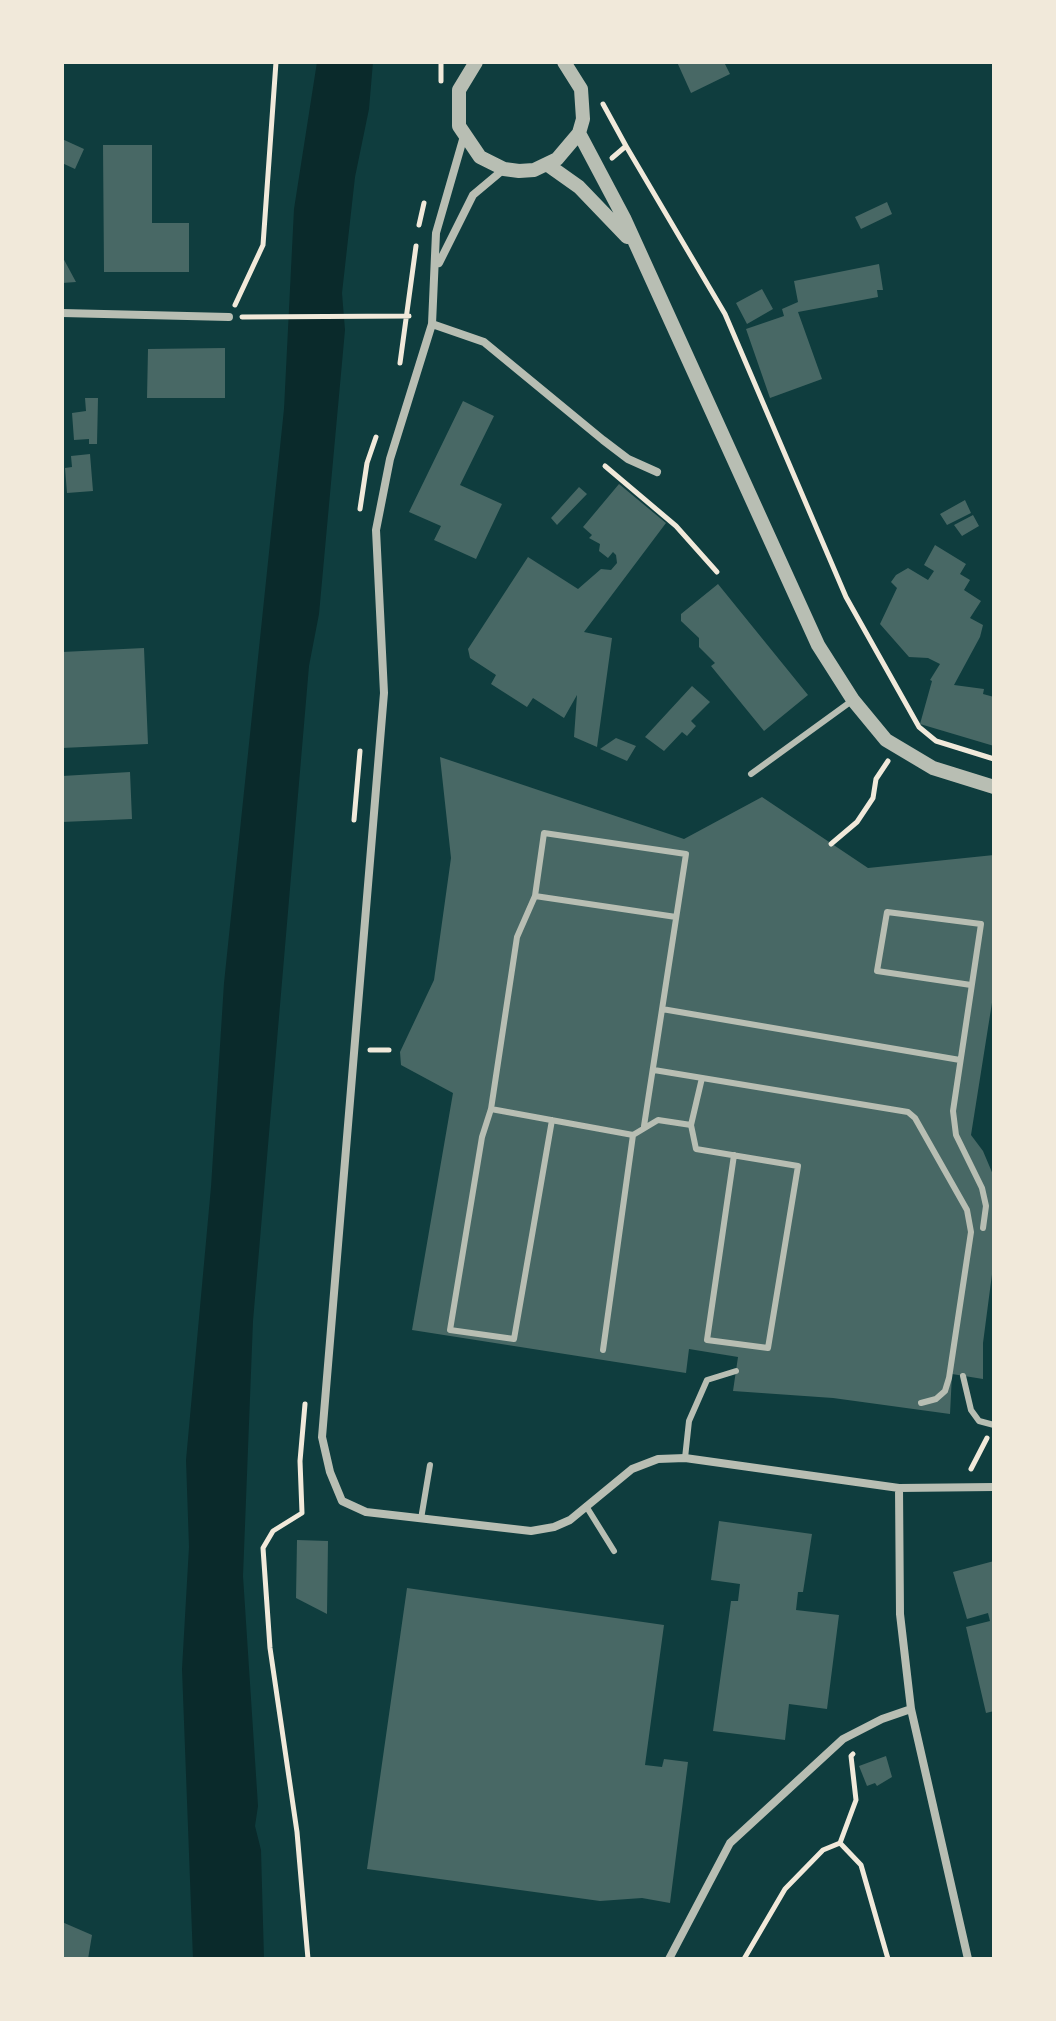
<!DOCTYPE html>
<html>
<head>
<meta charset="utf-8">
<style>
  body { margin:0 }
  #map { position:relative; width:1056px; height:2021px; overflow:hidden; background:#0f3d3e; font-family:Arial,sans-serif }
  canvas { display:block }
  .frame { position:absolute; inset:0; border:64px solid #f1e9da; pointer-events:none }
</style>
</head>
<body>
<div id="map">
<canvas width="1056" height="2021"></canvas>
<div class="frame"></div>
</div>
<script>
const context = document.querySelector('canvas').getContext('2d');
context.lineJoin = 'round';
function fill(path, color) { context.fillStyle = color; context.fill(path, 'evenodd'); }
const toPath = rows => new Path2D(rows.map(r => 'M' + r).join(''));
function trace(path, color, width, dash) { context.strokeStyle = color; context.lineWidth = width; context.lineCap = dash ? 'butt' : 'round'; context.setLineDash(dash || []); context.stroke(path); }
fill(toPath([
  [317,62,373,62,369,109,355,177,342,293,345,330,319,614,309,666,253,1321,243,1576,258,1806,255,1826,261,1850,264,1959,193,1959,182,1669,189,1547,186,1460,211,1187,224,983,284,409,294,209]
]), '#0a2a2b');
fill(toPath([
  [677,62,724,62,730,74,691,93],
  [62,139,84,149,75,169,62,163],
  [103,145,152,145,152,223,189,223,189,272,104,272],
  [887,202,892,214,861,229,855,217],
  [62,256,76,282,62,283],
  [879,264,883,290,877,290,878,297,798,312,822,379,770,398,746,329,784,316,782,309,798,302,794,281],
  [762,289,773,309,747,324,736,303],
  [225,348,225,398,147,398,148,349],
  [85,398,98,398,97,444,89,444,89,439,74,440,72,413,86,411],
  [463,401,494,416,460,485,502,504,476,559,434,540,441,526,409,512],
  [90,454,93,491,67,493,65,468,72,467,71,456],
  [619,484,666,523,584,632,612,638,597,747,574,737,577,695,564,718,533,698,527,707,491,684,496,675,470,658,468,649,528,557,578,589,601,569,611,570,617,563,616,555,613,552,608,558,599,551,600,544,589,538,592,535,583,527],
  [579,487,587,494,557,525,551,518],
  [965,500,971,513,947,525,940,514],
  [973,515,979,526,962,536,954,525],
  [935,545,966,564,960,574,970,580,964,590,981,601,970,618,983,625,980,637,954,685,984,689,983,694,994,697,994,746,920,724,932,681,930,680,940,664,928,658,909,657,880,624,897,588,891,582,896,575,908,568,928,580,934,571,924,565],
  [718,584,808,695,764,731,711,666,715,663,699,647,699,638,681,621,681,614],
  [144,648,148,744,62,748,62,652],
  [692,686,710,702,691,721,696,726,687,736,682,732,664,751,645,737],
  [616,738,636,746,627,761,600,749],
  [440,757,684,839,762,797,868,868,994,855,994,990,971,1135,983,1151,994,1177,994,1259,983,1343,983,1379,952,1374,950,1414,833,1398,733,1391,738,1357,689,1349,686,1373,412,1330,453,1093,401,1065,400,1052,434,980,451,858],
  [130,772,132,819,62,822,62,776],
  [719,1521,812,1534,803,1592,798,1592,796,1610,839,1615,827,1709,789,1704,785,1740,713,1731,731,1601,738,1601,740,1584,711,1580],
  [297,1540,328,1541,327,1614,296,1598],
  [994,1561,994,1711,986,1713,966,1627,990,1621,988,1613,967,1619,953,1572],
  [407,1588,664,1625,645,1765,662,1767,664,1759,688,1762,670,1903,642,1898,600,1901,367,1869],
  [886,1756,892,1777,877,1786,875,1783,867,1786,859,1766],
  [62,1922,92,1935,88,1959,62,1959]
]), '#486865');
trace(toPath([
  [441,62,441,81],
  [603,104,626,146,612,158],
  [626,146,725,314,846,597,919,727,936,741,994,759],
  [419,225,424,203],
  [235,305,263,245,276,62],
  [242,317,409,316],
  [400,363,416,246],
  [605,466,676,526,717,572],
  [360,509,367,463,376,437],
  [354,820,360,751],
  [831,844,857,822,873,798,876,779,888,761],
  [370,1050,389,1050],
  [305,1404,300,1461,302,1513,273,1531,263,1548,270,1648,297,1832,308,1959],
  [971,1469,987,1438],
  [840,1843,856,1800,851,1756,853,1754],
  [744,1959,785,1889,823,1850,840,1843,861,1865,888,1959]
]), '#f1e9da', 5);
trace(toPath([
  [751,774,853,700],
  [535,896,676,917],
  [971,985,877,971,887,912,981,924,953,1111,956,1135,982,1188,986,1206,983,1228],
  [662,1009,960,1060],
  [654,1070,908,1112,915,1118,967,1210,971,1232,949,1378,945,1391,936,1399,921,1403],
  [702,1078,691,1125,696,1149,798,1166,768,1348,707,1340,734,1155],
  [491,1109,633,1135],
  [552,1120,514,1339,450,1330,482,1137,491,1109,517,937,535,896,544,833,686,854,644,1126],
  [603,1350,633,1135,658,1120,691,1125],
  [963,1376,971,1410,979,1421,994,1425],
  [685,1458,689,1421,707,1380,736,1371],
  [586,1506,614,1551],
  [421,1519,430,1465]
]), '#b8beb3', 6);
trace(toPath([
  [464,136,436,233,432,324,390,459,376,530,384,693,322,1437,330,1472,342,1501,366,1512,531,1531,554,1527,570,1520,632,1469,658,1459,685,1458,899,1488],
  [439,263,473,195,504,169],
  [62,313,229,317],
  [432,324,484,342,603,440,628,459,657,472],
  [911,1709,968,1959],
  [669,1959,730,1843,843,1739,882,1719,911,1709,900,1614,899,1488,994,1487]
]), '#b8beb3', 8);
trace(toPath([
  [476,62,459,90,459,126,480,157,504,169,519,171,534,170,557,159,579,133,583,119,581,89,564,62],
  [579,133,624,218,818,645,853,700,886,740,933,768,994,787],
  [548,165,579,187,627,237]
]), '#b8beb3', 14);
</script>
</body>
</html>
